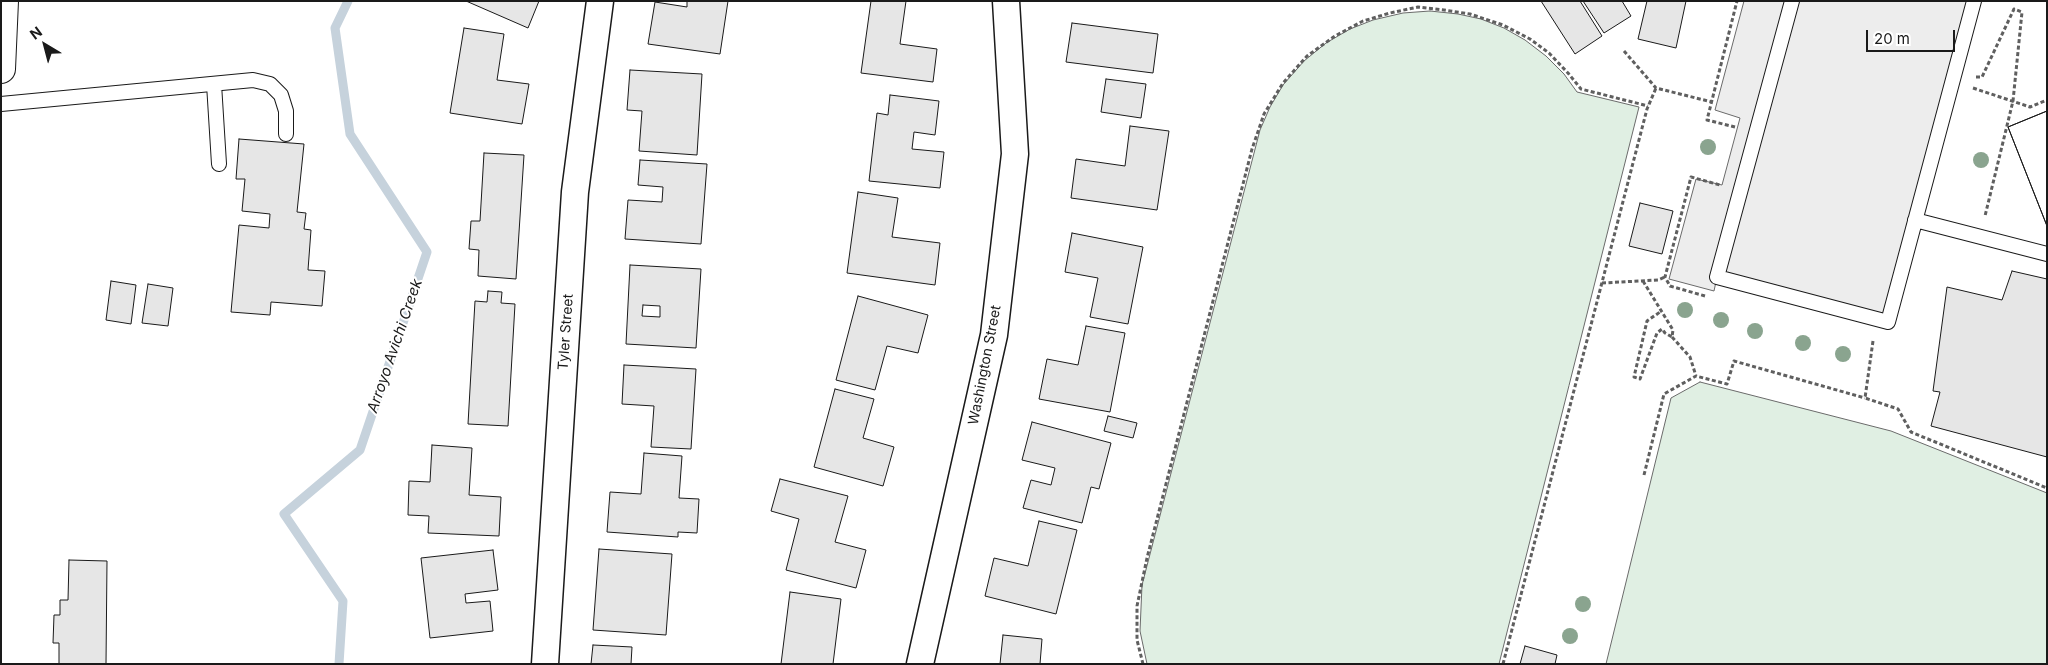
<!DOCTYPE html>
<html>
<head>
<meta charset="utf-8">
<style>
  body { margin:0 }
  #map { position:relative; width:2048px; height:665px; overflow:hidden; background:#fff; font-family:Inter,sans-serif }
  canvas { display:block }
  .frame { position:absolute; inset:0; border:2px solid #1a1a1a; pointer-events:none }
  .north { position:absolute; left:20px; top:20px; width:50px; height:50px; -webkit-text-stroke:4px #fff; paint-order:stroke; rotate:323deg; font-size:14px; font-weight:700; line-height:20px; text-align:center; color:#1a1a1a }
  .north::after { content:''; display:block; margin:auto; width:18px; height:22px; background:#1a1a1a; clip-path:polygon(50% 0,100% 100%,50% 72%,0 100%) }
  .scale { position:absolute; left:1866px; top:30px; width:89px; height:22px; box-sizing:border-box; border:2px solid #1a1a1a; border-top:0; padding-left:6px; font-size:15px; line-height:18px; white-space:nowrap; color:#1a1a1a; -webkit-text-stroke:4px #fff; paint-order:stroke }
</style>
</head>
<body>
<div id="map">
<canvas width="2048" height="665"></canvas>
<div class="frame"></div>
<div class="north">N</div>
<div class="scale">20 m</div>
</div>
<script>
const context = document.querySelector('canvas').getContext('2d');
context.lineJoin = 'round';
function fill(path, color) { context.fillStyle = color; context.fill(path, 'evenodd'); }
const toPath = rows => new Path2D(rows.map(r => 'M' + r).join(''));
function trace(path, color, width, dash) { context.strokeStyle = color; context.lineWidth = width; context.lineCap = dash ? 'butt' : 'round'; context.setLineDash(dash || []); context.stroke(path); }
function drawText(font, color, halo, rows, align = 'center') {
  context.font = font + ' Inter,sans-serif'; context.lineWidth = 4; context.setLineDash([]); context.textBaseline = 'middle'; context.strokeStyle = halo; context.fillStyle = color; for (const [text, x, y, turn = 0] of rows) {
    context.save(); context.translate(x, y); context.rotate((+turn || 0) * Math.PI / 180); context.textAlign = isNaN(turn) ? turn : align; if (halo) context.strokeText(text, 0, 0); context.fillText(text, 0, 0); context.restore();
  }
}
const green = toPath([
  [1430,11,1458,14,1481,19,1504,28,1525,40,1546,56,1564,74,1577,92,1639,107,1499,664,1147,664,1140,631,1142,585,1260,130,1270,107,1283,85,1304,61,1326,43,1350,29,1373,20,1403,13,1430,11],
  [1700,382,1891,431,2047,493,2047,664,1606,664,1671,398,1700,382]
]);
fill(green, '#e0efe3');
trace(green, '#6a6a6a', 1);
const parking = toPath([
  [1744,1,1974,1,1888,322,1717,277,1714,291,1669,279,1696,179,1722,185,1740,118,1715,110,1744,1]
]);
fill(parking, '#ededed');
trace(parking, '#6a6a6a', 1);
trace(toPath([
  [339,664,343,601,284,514,360,450,427,252,350,134,335,28,348,1]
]), '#c6d2dc', 9);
const building = toPath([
  [466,1,539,1,528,28,466,1],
  [687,1,728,1,720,54,648,44,655,2,687,7,687,1],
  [871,1,906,1,900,44,937,49,933,82,861,73,871,1],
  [1541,1,1580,1,1602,36,1575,54,1541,1],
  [1583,1,1622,1,1631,16,1604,33,1583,1],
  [1647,1,1686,1,1676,48,1638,39,1647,1],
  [1072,23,1158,34,1153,73,1066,62,1072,23],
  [464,28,504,34,497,80,529,84,522,124,450,113,464,28],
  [630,70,702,74,697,155,639,151,642,111,627,110,630,70],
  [1106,79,1146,84,1141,118,1101,112,1106,79],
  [890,95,939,101,935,135,914,132,912,149,944,152,940,188,869,181,877,113,888,115,890,95],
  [2047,111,2047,226,2008,127,2047,111],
  [2047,111,2047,226,2008,127,2047,111],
  [1130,126,1169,131,1157,210,1071,198,1076,159,1125,166,1130,126],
  [239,139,304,144,297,212,306,213,304,229,311,230,308,270,325,271,322,306,271,302,270,315,231,312,239,225,269,228,270,214,242,211,245,179,236,179,239,139],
  [484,153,524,155,516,279,478,276,479,250,469,249,471,221,480,221,484,153],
  [640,160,707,164,701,244,625,239,628,200,662,202,663,187,638,185,640,160],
  [858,192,898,198,892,237,940,243,935,285,847,273,858,192],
  [1640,203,1673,211,1662,254,1629,246,1640,203],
  [1072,233,1143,247,1128,324,1090,317,1098,278,1065,272,1072,233],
  [630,265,701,269,696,348,626,344,630,265],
  [643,305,660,306,660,317,642,316,643,305],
  [2012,271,2047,279,2047,457,1931,426,1940,392,1933,391,1947,287,2002,300,2012,271],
  [111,281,136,285,131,324,106,320,111,281],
  [148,284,173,288,168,326,142,323,148,284],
  [488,291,502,292,501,303,515,304,508,426,468,424,475,301,487,302,488,291],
  [858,296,928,315,918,353,887,346,875,390,836,380,858,296],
  [1086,326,1125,333,1110,412,1039,399,1047,359,1078,365,1086,326],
  [624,365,696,369,691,449,651,447,654,406,622,404,624,365],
  [835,389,874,399,863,438,894,447,883,486,814,467,835,389],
  [1108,416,1137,423,1133,438,1104,431,1108,416],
  [1032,422,1111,443,1099,489,1091,487,1082,523,1023,508,1031,480,1051,485,1055,468,1022,460,1032,422],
  [432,445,472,448,469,495,501,497,499,536,428,533,429,516,408,515,409,481,430,482,432,445],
  [644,453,682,456,679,498,699,499,697,533,678,532,678,537,607,532,610,492,641,494,644,453],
  [780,479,848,496,835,542,866,550,856,588,786,570,799,519,771,511,780,479],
  [1039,521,1077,530,1056,614,985,596,994,558,1028,566,1039,521],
  [599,549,672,554,666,635,593,630,599,549],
  [493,550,498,590,465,594,466,603,490,601,493,631,430,638,421,558,493,550],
  [69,560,107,561,106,664,59,664,59,643,53,643,54,615,60,615,60,600,68,600,69,560],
  [790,592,841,599,833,664,781,664,790,592],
  [1003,635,1042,639,1040,664,1000,664,1003,635],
  [593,645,632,647,631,664,591,664,593,645],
  [1525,646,1557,655,1555,664,1520,664,1525,646]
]);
fill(building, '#e6e6e6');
trace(building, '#1a1a1a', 1);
const service = toPath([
  [1792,1,1717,277,1888,322,1974,1],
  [214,84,219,164],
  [1,104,253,80,270,84,281,95,286,111,286,134],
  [1915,220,2047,254]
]);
const minor = toPath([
  [545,664,575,192,600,1],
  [920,664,994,335,1015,154,1006,1]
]);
const tertiary = toPath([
  [1,69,4,1]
]);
trace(service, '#1a1a1a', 16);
trace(minor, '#1a1a1a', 29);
trace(tertiary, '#1a1a1a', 30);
trace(toPath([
  [1624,51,1656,88,1712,102],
  [1976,77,1982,77,2014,9,2022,12,2013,101,1985,216],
  [1973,88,2030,107,2047,100],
  [1735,127,1707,120,1737,1],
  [1643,281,1673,330,1672,337,1665,333,1662,329,1657,333,1640,379,1634,377,1647,321,1660,312],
  [1602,283,1658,280,1665,277],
  [1705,296,1670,286,1665,277,1691,177,1720,185],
  [1672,337,1690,357,1696,376],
  [1873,341,1865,398,1898,409,1911,432,2047,488],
  [1644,475,1664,394,1696,376,1727,384,1734,361,1865,398],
  [1143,664,1137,640,1137,606,1147,558,1252,149,1264,114,1283,83,1307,56,1335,36,1363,21,1390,13,1418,7,1444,10,1470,14,1503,25,1530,39,1549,53,1568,73,1581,89,1648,106],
  [1503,664,1647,109,1656,88]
]), '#5f5f5f', 3, [4, 2.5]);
trace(service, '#fff', 14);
trace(minor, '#fff', 26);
trace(tertiary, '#fff', 28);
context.fillStyle = '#8aa48f';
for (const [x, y] of [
  [1708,147],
  [1981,160],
  [1685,310],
  [1721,320],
  [1755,331],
  [1803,343],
  [1843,354],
  [1583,604],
  [1570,636]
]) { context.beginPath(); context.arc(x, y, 8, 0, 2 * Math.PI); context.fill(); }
drawText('14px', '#1a1a1a', '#fff', [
  ["Tyler Street",566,332,-86],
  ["Washington Street",985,365,-79]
]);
drawText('italic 15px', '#1a1a1a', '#fff', [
  ["Arroyo Avichi Creek",395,346,-71]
]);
</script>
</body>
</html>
